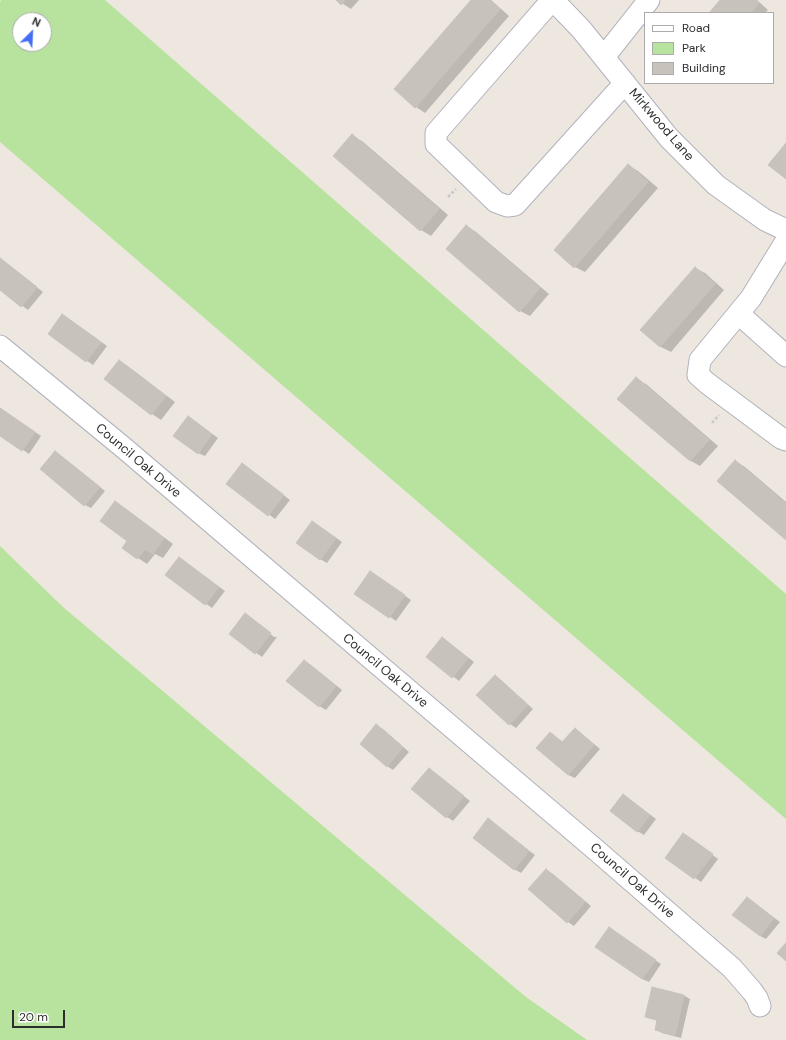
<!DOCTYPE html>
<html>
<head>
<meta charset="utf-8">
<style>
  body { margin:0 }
  #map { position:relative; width:786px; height:1040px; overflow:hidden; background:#eee7e0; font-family:"DM Sans",sans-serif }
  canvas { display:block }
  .legend { position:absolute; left:644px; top:12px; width:130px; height:72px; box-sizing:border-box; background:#fff; border:1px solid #ababab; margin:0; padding:5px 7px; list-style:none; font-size:12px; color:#2d2d2d }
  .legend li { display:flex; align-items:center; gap:8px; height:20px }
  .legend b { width:20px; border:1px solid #ababab }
  .north { position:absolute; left:12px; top:12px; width:40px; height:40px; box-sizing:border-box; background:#fff; border:1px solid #ababab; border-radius:50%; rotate:24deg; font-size:11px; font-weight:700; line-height:16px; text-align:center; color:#2d2d2d }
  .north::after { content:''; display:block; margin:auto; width:14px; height:18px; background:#456df6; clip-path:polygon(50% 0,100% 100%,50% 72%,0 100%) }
  .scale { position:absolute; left:12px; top:1010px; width:53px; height:18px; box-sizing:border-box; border:2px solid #2d2d2d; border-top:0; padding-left:5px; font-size:12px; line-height:14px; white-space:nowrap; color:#2d2d2d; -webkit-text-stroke:3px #fff; paint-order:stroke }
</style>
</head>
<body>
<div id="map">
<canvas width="786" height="1040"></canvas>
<ul class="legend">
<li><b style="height:5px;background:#fff"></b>Road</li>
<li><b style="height:11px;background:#b8e39e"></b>Park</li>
<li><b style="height:11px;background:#c7c2bb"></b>Building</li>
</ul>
<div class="north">N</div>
<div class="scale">20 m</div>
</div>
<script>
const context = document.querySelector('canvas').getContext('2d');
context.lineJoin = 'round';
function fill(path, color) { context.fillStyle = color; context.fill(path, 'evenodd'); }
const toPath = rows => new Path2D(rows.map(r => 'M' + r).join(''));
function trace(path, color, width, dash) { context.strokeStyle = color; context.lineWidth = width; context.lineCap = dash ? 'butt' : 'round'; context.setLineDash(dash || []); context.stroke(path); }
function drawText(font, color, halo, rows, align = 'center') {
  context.font = font + ' "DM Sans",sans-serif'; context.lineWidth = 3; context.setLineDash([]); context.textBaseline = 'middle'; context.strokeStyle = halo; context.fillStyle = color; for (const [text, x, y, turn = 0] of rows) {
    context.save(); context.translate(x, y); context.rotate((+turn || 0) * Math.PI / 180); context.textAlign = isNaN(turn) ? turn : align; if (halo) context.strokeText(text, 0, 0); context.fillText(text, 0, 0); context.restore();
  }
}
fill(toPath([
  [1,0,105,0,786,594,786,819,0,142,0,2],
  [20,20,44,20,44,44,20,44],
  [0,546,63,607,526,997,587,1040,0,1040]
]), '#b8e39e');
fill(toPath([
  [337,0,359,0,351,9],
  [472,0,491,0,509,16,425,113,416,107],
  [721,0,757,0,768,10,765,13,710,13],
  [352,136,362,141,448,215,431,236,421,230],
  [628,165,638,171,658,188,585,272,575,267],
  [467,226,476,232,549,294,530,316,520,311],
  [0,258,43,292,28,310,0,289],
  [695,268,705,273,724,290,671,352,661,347,641,330],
  [69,319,107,346,93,365,49,334],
  [119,361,129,367,175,402,161,420,152,414,106,379],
  [636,379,646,384,718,446,700,466,691,461,619,399],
  [0,408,41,436,29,454,0,434],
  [194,421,218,438,205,456,198,453],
  [55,452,61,456,105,491,91,508,85,505],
  [735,461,745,467,786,502,786,538],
  [243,464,290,500,275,519,228,484],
  [115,503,125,508,173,544,163,558,155,554,147,564,123,548,128,540],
  [319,526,342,542,327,563,320,559],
  [179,558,225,591,212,608,166,575],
  [377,576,411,600,396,621,356,593],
  [246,614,274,637,277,637,262,657,230,634],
  [443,638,474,662,459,681,428,657],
  [304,661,311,665,342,690,326,710,319,706],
  [495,676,501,680,533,709,516,728,510,724],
  [376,726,383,729,409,752,393,770,387,766],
  [575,729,581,733,600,749,575,778,568,775,551,733,564,743],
  [429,769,470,801,453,821,447,817,412,789],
  [624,795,656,819,644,835,637,831],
  [489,820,535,855,521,873,514,869],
  [690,838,718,859,701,882,667,858],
  [546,870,553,874,591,906,574,926,568,922,530,889],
  [747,898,780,922,766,939,760,936],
  [615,932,661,964,649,982,642,979],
  [683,995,690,999,681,1038,662,1033,656,1030,658,1021,646,1017]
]), '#0003');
const building = toPath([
  [336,0,345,0,341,5,336,0],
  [471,0,489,0,500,9,415,108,394,89,471,0],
  [720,0,755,0,759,3,751,13,709,13,720,0],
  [352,134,439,209,420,231,333,156,352,134],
  [786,143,786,179,768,165,786,143],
  [628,164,648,182,574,268,554,250,628,164],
  [466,225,540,288,519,312,446,249,466,225],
  [0,258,37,287,21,307,0,290,0,258],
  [695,267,715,284,660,347,640,330,695,267],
  [62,314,101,342,86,362,48,334,62,314],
  [119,360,166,396,151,415,104,379,119,360],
  [636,377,709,440,690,461,617,399,636,377],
  [0,408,35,432,22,451,0,436,0,408],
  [188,416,212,434,198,454,173,436,188,416],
  [55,451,100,487,84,506,40,469,55,451],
  [735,460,786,504,786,540,717,481,735,460],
  [242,463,284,495,268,516,226,484,242,463],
  [115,501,164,538,153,554,145,549,137,559,122,548,127,541,100,521,115,501],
  [312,521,336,538,320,560,296,543,312,521],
  [179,557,219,587,205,605,165,575,179,557],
  [370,571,405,595,389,618,354,594,370,571],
  [245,613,271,633,255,654,229,634,245,613],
  [442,637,468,658,452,678,426,657,442,637],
  [304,660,336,686,319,707,286,681,304,660],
  [495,675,528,705,509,725,476,695,495,675],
  [376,724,403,747,387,767,360,744,376,724],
  [575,728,594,745,568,775,536,748,550,732,562,742,575,728],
  [429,768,464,796,446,818,411,789,429,768],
  [623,794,650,815,637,832,610,811,623,794],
  [488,818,529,851,514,870,473,838,488,818],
  [683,833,713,854,694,879,665,858,683,833],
  [546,869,585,902,567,923,528,889,546,869],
  [747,897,774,918,760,936,732,915,747,897],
  [609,927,656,960,642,979,595,947,609,927],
  [786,943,786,961,777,953,786,943],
  [652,987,684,995,675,1035,655,1030,657,1020,645,1017,652,987]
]);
fill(building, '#c7c2bb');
trace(building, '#cac3b9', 1);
const minor = toPath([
  [552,0,436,133,436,144,496,202,507,206,515,205,625,83],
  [553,0,581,29,669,138,716,185,765,220,786,230],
  [604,57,649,0],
  [786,241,751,298,700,360,698,375,707,383,781,438,786,440],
  [739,314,786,356],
  [0,346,124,448,596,850,732,968,752,991,757,998,760,1006]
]);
trace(minor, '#b0b3bd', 23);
trace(toPath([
  [448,197,456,189],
  [712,423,719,415]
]), '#c8c8c8', 2.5, [3, 2]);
trace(minor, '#fff', 21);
drawText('13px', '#2d2d2d', '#fff', [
  ["Mirkwood Lane",661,125,49],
  ["Council Oak Drive",138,461,40],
  ["Council Oak Drive",385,671,40],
  ["Council Oak Drive",632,881,41]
]);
</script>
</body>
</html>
